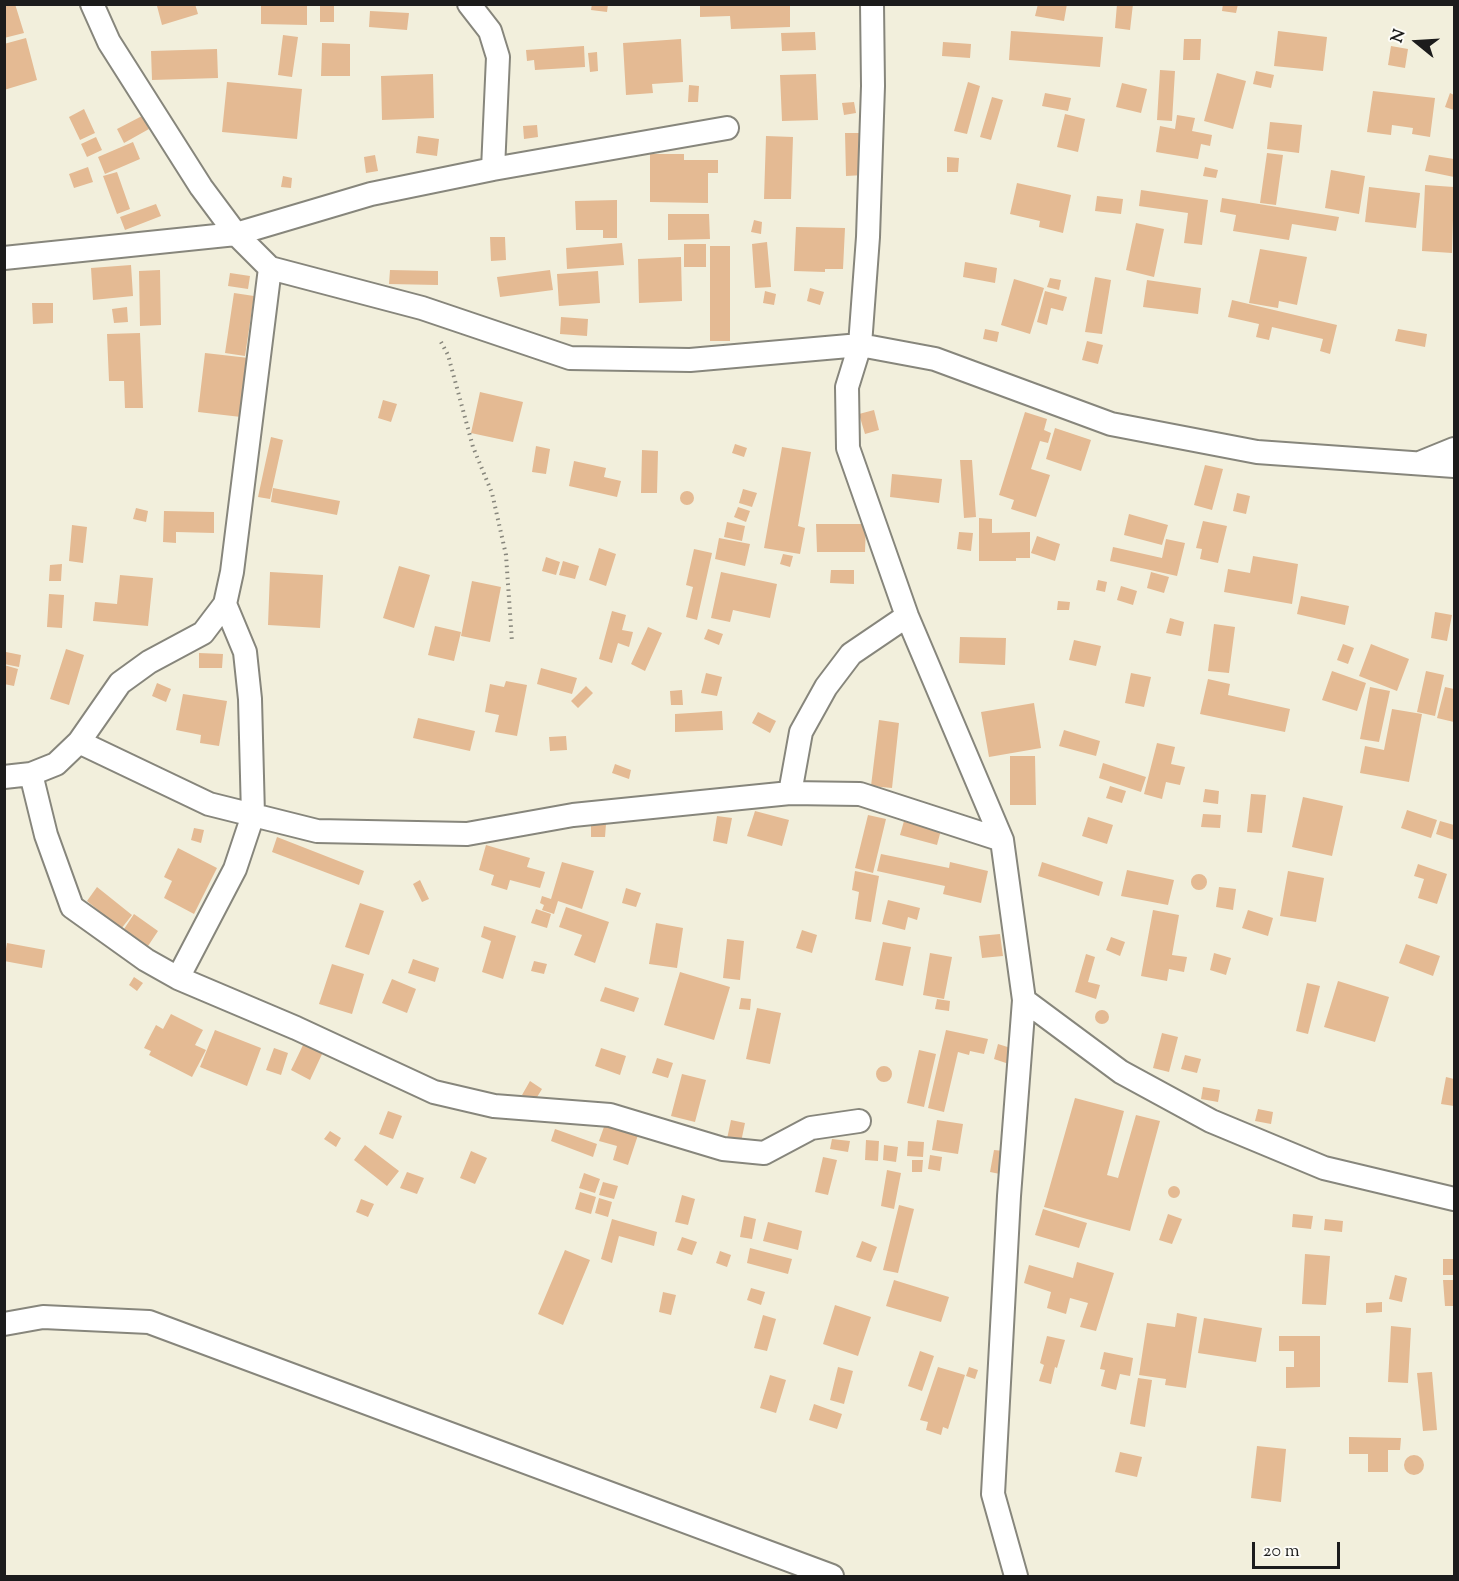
<!DOCTYPE html>
<html>
<head>
<meta charset="utf-8">
<style>
  body { margin:0 }
  #map { position:relative; width:1459px; height:1581px; overflow:hidden; background:#f2efdc; font-family:"Sorts Mill Goudy",serif }
  canvas { display:block }
  .frame { position:absolute; inset:0; border:6px solid #1c1c1c; pointer-events:none }
  .north { position:absolute; left:1387px; top:12px; width:60px; height:60px; -webkit-text-stroke:4px #fdfcf7; paint-order:stroke; rotate:288deg; font-size:16px; font-weight:700; line-height:24px; text-align:center; color:#1c1c1c }
  .north::after { content:''; display:block; margin:auto; width:21px; height:27px; background:#1c1c1c; clip-path:polygon(50% 0,100% 100%,50% 72%,0 100%) }
  .scale { position:absolute; left:1252px; top:1542px; width:88px; height:27px; box-sizing:border-box; border:3px solid #1c1c1c; border-top:0; padding-left:8px; font-size:18px; line-height:21px; white-space:nowrap; color:#1c1c1c; -webkit-text-stroke:4px #fdfcf7; paint-order:stroke }
</style>
</head>
<body>
<div id="map">
<canvas width="1459" height="1581"></canvas>
<div class="frame"></div>
<div class="north">N</div>
<div class="scale">20 m</div>
</div>
<script>
const context = document.querySelector('canvas').getContext('2d');
context.lineJoin = 'round';
function fill(path, color) { context.fillStyle = color; context.fill(path, 'evenodd'); }
const toPath = rows => new Path2D(rows.map(r => 'M' + r).join(''));
function trace(path, color, width, dash) { context.strokeStyle = color; context.lineWidth = width; context.lineCap = dash ? 'butt' : 'round'; context.setLineDash(dash || []); context.stroke(path); }
fill(toPath([
  [4,4,15,4,24,33,4,38],
  [161,4,195,4,198,14,162,25,157,6],
  [283,4,307,4,307,25,261,24,261,5],
  [320,4,334,4,334,22,320,22],
  [592,4,608,4,607,12,591,10],
  [700,4,790,4,790,27,731,29,730,16,700,17],
  [1038,4,1067,4,1064,21,1035,16],
  [1117,4,1133,4,1130,30,1115,28],
  [1223,4,1238,4,1236,13,1222,11],
  [370,11,409,13,407,30,369,27],
  [1011,31,1103,37,1100,67,1009,60],
  [1278,31,1327,37,1323,71,1274,66],
  [815,32,816,50,782,51,781,33],
  [283,35,298,37,292,77,278,75],
  [26,38,37,80,4,90,4,44],
  [681,39,683,82,652,84,653,93,626,95,623,43],
  [1184,39,1201,39,1200,60,1183,60],
  [943,42,971,44,970,58,942,56],
  [322,43,350,44,350,76,321,76],
  [584,46,585,67,535,70,534,60,527,61,526,50],
  [1391,46,1408,49,1405,68,1388,65],
  [217,49,218,78,152,80,151,51],
  [597,52,598,71,590,72,588,53],
  [1160,70,1175,71,1172,121,1157,120],
  [1256,71,1274,75,1271,88,1253,84],
  [1217,73,1246,81,1233,129,1204,121],
  [433,74,434,118,382,120,381,76],
  [816,74,818,120,782,121,780,75],
  [227,82,302,89,297,139,222,132],
  [968,82,980,86,967,134,954,131],
  [1122,83,1147,89,1141,113,1116,107],
  [689,85,699,86,698,102,688,102],
  [1373,91,1435,98,1430,137,1412,134,1413,128,1392,125,1391,135,1367,132],
  [1045,93,1071,98,1068,111,1042,106],
  [1450,93,1454,95,1454,110,1445,107],
  [992,97,1003,100,991,140,980,137],
  [854,102,856,113,844,115,842,103],
  [84,109,95,133,80,140,69,117],
  [1065,114,1085,119,1078,152,1057,147],
  [1177,115,1195,118,1192,131,1212,135,1210,146,1201,144,1198,159,1156,152,1160,126,1175,129],
  [142,116,149,129,124,143,117,129],
  [1270,122,1302,125,1299,153,1267,149],
  [537,125,538,137,524,139,523,126],
  [845,133,862,133,864,175,846,176],
  [418,136,439,139,437,156,416,153],
  [766,136,793,137,791,199,764,199],
  [96,137,102,150,87,157,81,144],
  [133,142,140,159,105,174,98,157],
  [1267,153,1283,155,1276,205,1260,203],
  [650,154,684,154,684,160,718,160,718,173,708,173,708,203,650,202],
  [375,155,378,171,366,173,364,157],
  [1429,155,1454,159,1454,177,1425,171],
  [947,157,959,158,958,172,947,172],
  [88,167,93,182,74,188,69,174],
  [1205,167,1218,170,1216,178,1203,176],
  [1331,170,1365,176,1359,214,1325,208],
  [117,172,130,209,117,214,103,176],
  [283,176,292,178,291,188,281,187],
  [1017,183,1071,195,1063,233,1039,227,1040,221,1010,214],
  [1425,185,1454,187,1452,253,1422,251],
  [1369,187,1420,193,1416,228,1365,222],
  [1141,190,1208,200,1202,245,1184,243,1188,213,1139,206],
  [1097,196,1123,199,1121,214,1095,211],
  [1222,198,1339,217,1336,231,1292,224,1289,240,1233,231,1236,215,1220,212],
  [617,200,617,238,603,238,603,230,576,230,575,201],
  [156,204,161,216,125,230,120,217],
  [668,214,709,214,710,239,668,240],
  [754,220,762,222,761,234,751,232],
  [1136,223,1164,229,1154,277,1126,270],
  [796,227,845,228,843,269,825,269,825,272,794,271],
  [490,237,505,237,506,260,491,261],
  [767,242,771,287,755,288,752,244],
  [622,243,624,265,567,269,566,248],
  [684,244,706,244,706,267,684,267],
  [710,246,730,246,730,341,710,341],
  [1260,249,1307,257,1297,305,1279,301,1278,308,1249,303],
  [681,257,682,301,639,303,638,259],
  [965,262,997,268,995,283,963,277],
  [131,265,133,296,93,300,91,268],
  [160,270,161,325,140,326,139,271],
  [390,270,438,271,438,285,389,284],
  [550,270,553,290,500,297,497,277],
  [598,271,600,303,559,306,557,274],
  [230,273,250,276,248,289,228,286],
  [1095,277,1111,280,1102,334,1085,332],
  [1050,278,1061,280,1059,290,1047,287],
  [1014,279,1044,288,1030,334,1001,325],
  [1147,280,1201,288,1198,314,1143,307],
  [810,288,824,292,820,305,807,301],
  [765,291,776,294,774,305,763,303],
  [1045,291,1067,297,1063,311,1051,308,1047,325,1037,322],
  [234,293,254,296,245,356,225,353],
  [1232,300,1337,325,1330,354,1320,351,1323,339,1272,327,1269,340,1256,337,1259,324,1228,317],
  [32,303,53,303,53,323,33,324],
  [127,307,128,322,114,323,112,309],
  [561,317,588,319,587,336,560,334],
  [985,329,999,332,997,342,983,339],
  [1398,329,1427,334,1425,347,1395,341],
  [140,333,143,408,125,408,124,381,109,381,107,334],
  [1087,341,1103,345,1098,364,1082,360],
  [205,353,249,358,241,417,198,412],
  [480,392,523,402,513,442,471,433],
  [383,400,397,404,391,422,378,418],
  [874,410,879,430,865,434,859,414],
  [1025,412,1047,419,1044,430,1051,433,1048,443,1040,441,1031,469,1050,475,1036,517,1011,509,1014,500,999,495],
  [1055,428,1091,440,1081,471,1046,459],
  [271,437,283,440,270,499,258,497],
  [735,444,747,448,744,457,732,453],
  [536,446,550,449,546,474,532,472],
  [782,447,811,452,798,526,805,528,800,554,764,548],
  [642,450,658,451,657,493,641,493],
  [960,460,972,460,976,517,964,518],
  [574,461,606,468,604,477,621,481,617,497,569,486],
  [1205,465,1223,469,1212,510,1194,505],
  [892,474,942,479,939,503,890,497],
  [273,488,340,501,337,515,271,502],
  [743,489,757,493,752,507,739,503],
  '680 498a7 7 0 1 1 14 0a7 7 0 1 1-14 0Z',
  [1237,493,1250,496,1246,514,1233,511],
  [738,507,750,511,746,522,734,517],
  [136,508,148,511,146,522,133,519],
  [164,511,214,512,214,533,176,532,176,543,163,542],
  [1129,514,1168,525,1162,545,1124,535],
  [979,518,992,519,992,533,1030,532,1030,558,1016,558,1016,561,979,561],
  [1203,521,1227,526,1218,563,1200,559,1202,549,1196,548],
  [727,522,745,526,742,541,724,537],
  [816,524,866,524,865,552,817,552],
  [72,525,87,527,83,563,69,561],
  [959,532,973,533,971,551,957,549],
  [1037,536,1060,544,1055,561,1031,553],
  [719,538,750,544,745,566,715,559],
  [1166,539,1185,543,1177,576,1110,561,1113,547,1162,558],
  [599,548,616,554,606,586,589,580],
  [694,549,712,553,697,620,686,617,693,587,686,585],
  [783,554,793,556,790,567,780,564],
  [1253,556,1298,564,1292,604,1224,592,1228,569,1250,573],
  [546,557,560,562,556,575,542,571],
  [563,561,579,566,575,579,559,575],
  [62,564,61,581,49,581,50,565],
  [399,566,430,575,414,628,383,618],
  [831,570,854,570,854,584,830,583],
  [270,572,323,575,320,628,268,625],
  [721,572,777,584,770,618,733,610,730,622,711,618],
  [1151,572,1169,577,1164,593,1147,588],
  [120,575,153,578,148,626,93,621,95,602,117,604],
  [1098,580,1107,582,1105,592,1096,590],
  [472,581,501,587,490,642,461,636],
  [1121,586,1137,591,1133,605,1117,600],
  [49,594,64,595,62,628,47,627],
  [1301,596,1349,606,1345,625,1297,614],
  [1058,601,1070,602,1069,610,1057,610],
  [612,611,626,615,622,630,633,632,629,647,618,643,612,663,599,659],
  [1435,612,1452,615,1447,641,1431,638],
  [1170,618,1184,622,1181,636,1166,633],
  [1214,624,1235,627,1229,673,1208,671],
  [435,626,461,632,454,661,428,655],
  [648,627,662,633,645,671,631,664],
  [708,629,723,634,719,645,704,639],
  [960,637,1006,638,1005,665,959,663],
  [1074,640,1101,646,1096,666,1069,660],
  [1343,644,1354,648,1348,664,1337,660],
  [1371,644,1409,659,1397,691,1359,676],
  [66,649,84,655,69,705,50,699],
  [6,652,21,655,19,667,4,664],
  [199,653,223,654,222,668,199,668],
  [4,665,18,669,14,686,4,684],
  [541,668,577,678,572,694,537,684],
  [1332,671,1366,683,1357,711,1322,700],
  [1426,671,1444,675,1435,716,1417,712],
  [706,673,722,677,717,696,701,693],
  [1131,673,1151,677,1144,707,1125,703],
  [1208,679,1230,684,1228,695,1290,709,1285,732,1200,714],
  [506,681,527,685,517,736,495,732,499,715,485,712,490,684,504,687],
  [157,683,171,689,166,702,152,696],
  [586,686,593,693,578,708,571,701],
  [1370,687,1390,691,1379,742,1360,739],
  [1445,687,1454,689,1454,722,1437,718],
  [682,690,683,705,671,705,670,691],
  [183,694,227,701,219,746,200,743,201,735,176,730],
  [1034,703,1041,748,989,757,981,712],
  [1392,709,1422,714,1409,782,1360,773,1365,746,1384,750],
  [722,711,723,730,675,732,675,714],
  [758,712,776,721,770,733,752,723],
  [418,718,475,731,470,751,413,738],
  [879,720,899,723,892,788,871,786],
  [1064,730,1100,741,1096,756,1059,746],
  [566,736,567,750,550,751,549,737],
  [1157,743,1175,747,1171,764,1185,767,1180,785,1166,782,1162,799,1144,794],
  [1010,756,1035,756,1036,805,1010,805],
  [1103,763,1146,777,1141,792,1099,778],
  [615,764,631,770,629,779,612,773],
  [1110,786,1126,791,1122,803,1106,798],
  [1205,789,1219,791,1218,804,1203,802],
  [1251,794,1266,795,1262,833,1247,832],
  [1303,797,1343,806,1332,856,1292,847],
  [1407,810,1437,820,1431,838,1401,828],
  [755,811,789,820,782,846,747,836],
  [1203,814,1221,815,1220,828,1201,827],
  [868,815,886,819,873,873,855,868],
  [717,816,732,818,727,844,713,841],
  [1088,817,1113,825,1107,844,1082,836],
  [904,821,941,830,937,845,900,835],
  [1440,821,1454,825,1454,840,1436,834],
  [591,824,606,824,605,837,591,837],
  [194,828,204,830,201,843,191,840],
  [277,837,364,871,359,885,272,852],
  [486,845,530,858,527,867,545,872,540,888,510,880,507,890,491,885,494,875,479,870],
  [178,848,217,868,194,914,164,898,172,881,164,877],
  [881,854,949,868,950,862,988,871,981,903,943,894,945,886,877,871],
  [562,862,594,871,582,909,558,901,554,914,542,910,544,905,540,903,542,896,551,899],
  [1042,862,1103,882,1099,896,1038,876],
  [1418,864,1447,874,1437,904,1418,898,1424,879,1414,876],
  [1127,870,1174,880,1168,905,1121,896],
  [855,871,879,876,871,922,855,919,859,892,852,890],
  [1288,871,1324,878,1316,922,1280,916],
  '1191 882a8 8 0 1 1 16 0a8 8 0 1 1-16 0Z',
  [420,880,429,899,422,902,413,884],
  [97,887,132,915,121,929,87,901],
  [1219,887,1236,889,1233,910,1216,907],
  [626,888,641,893,636,907,622,903],
  [888,900,920,908,917,920,908,917,905,930,882,924],
  [360,903,384,911,369,955,345,947],
  [566,907,609,922,595,963,574,955,582,935,559,927],
  [536,909,551,914,547,928,531,923],
  [1153,910,1179,915,1172,955,1187,957,1184,972,1169,969,1167,981,1141,976],
  [1248,910,1273,918,1268,936,1242,928],
  [134,914,158,931,148,946,124,929],
  [656,923,683,928,677,968,649,964],
  [484,926,516,936,503,979,482,972,491,941,481,937],
  [802,930,817,935,812,953,796,948],
  [1000,934,1003,956,982,958,979,936],
  [1111,937,1125,942,1120,956,1106,950],
  [727,939,744,941,740,980,723,978],
  [883,942,911,947,903,986,875,980],
  [7,943,45,950,42,968,4,961],
  [1406,944,1440,956,1433,976,1399,963],
  [930,953,952,957,944,999,923,995],
  [1214,953,1231,958,1226,975,1210,970],
  [1086,954,1095,957,1088,982,1100,985,1096,999,1075,992],
  [413,959,439,968,435,982,408,973],
  [534,961,547,964,544,974,531,971],
  [332,964,364,974,352,1014,319,1004],
  [680,972,730,987,714,1040,664,1025],
  [134,977,143,983,137,991,129,985],
  [392,979,416,989,407,1013,382,1003],
  [1338,981,1389,997,1375,1042,1324,1027],
  [1307,983,1320,986,1308,1034,1296,1031],
  [605,987,639,998,634,1012,600,1001],
  [741,998,751,999,750,1010,739,1009],
  [937,999,950,1001,949,1011,935,1009],
  [757,1008,781,1013,770,1064,746,1059],
  '1095 1017a7 7 0 1 1 14 0a7 7 0 1 1-14 0Z',
  [171,1014,203,1030,195,1045,206,1050,192,1077,149,1055,151,1051,144,1048,156,1025,163,1029],
  [215,1030,261,1048,247,1086,200,1067],
  [946,1030,988,1039,984,1054,970,1051,969,1055,958,1052,944,1112,928,1108],
  [1162,1033,1178,1037,1169,1072,1153,1068],
  [304,1043,323,1052,310,1080,291,1070],
  [998,1044,1014,1049,1009,1064,994,1059],
  [274,1048,288,1053,281,1075,266,1070],
  [601,1048,626,1056,620,1075,595,1066],
  [919,1050,936,1054,924,1107,907,1103],
  [1185,1055,1201,1059,1197,1073,1181,1069],
  [657,1058,673,1063,668,1078,652,1073],
  '876 1074a8 8 0 1 1 16 0a8 8 0 1 1-16 0Z',
  [682,1074,706,1080,695,1122,671,1116],
  [1446,1077,1454,1079,1454,1106,1441,1104],
  [530,1081,542,1089,534,1102,522,1095],
  [1203,1087,1220,1090,1218,1102,1201,1099],
  [1075,1098,1124,1111,1107,1175,1118,1178,1136,1115,1160,1121,1130,1231,1044,1207],
  [1258,1109,1273,1112,1271,1124,1255,1121],
  [388,1111,402,1116,393,1139,379,1134],
  [731,1120,745,1123,741,1142,727,1139],
  [937,1120,963,1124,958,1154,932,1150],
  [605,1124,638,1135,628,1165,613,1160,617,1146,599,1141],
  [555,1129,597,1144,593,1157,551,1141],
  [330,1131,341,1138,336,1147,324,1139],
  [832,1139,850,1141,848,1152,830,1149],
  [866,1140,879,1141,878,1161,865,1160],
  [908,1141,924,1142,923,1157,907,1156],
  [365,1145,399,1171,387,1186,354,1160],
  [884,1145,898,1147,896,1162,883,1160],
  [994,1150,1004,1151,1000,1174,990,1172],
  [471,1151,487,1158,475,1184,460,1178],
  [930,1155,942,1157,940,1171,928,1169],
  [823,1157,837,1160,828,1195,815,1192],
  [912,1160,923,1160,922,1172,912,1172],
  [887,1170,901,1173,894,1209,881,1206],
  [407,1172,424,1178,417,1194,400,1188],
  [584,1173,600,1179,595,1193,579,1188],
  [603,1182,618,1186,614,1199,599,1195],
  '1168 1192a6 6 0 1 1 12 0a6 6 0 1 1-12 0Z',
  [580,1192,596,1197,591,1214,575,1209],
  [682,1195,695,1199,688,1225,675,1222],
  [599,1198,612,1202,608,1217,595,1213],
  [361,1199,374,1204,368,1217,356,1212],
  [899,1205,914,1209,898,1273,883,1270],
  [1043,1209,1087,1223,1079,1248,1035,1235],
  [1168,1214,1182,1219,1172,1244,1159,1240],
  [1293,1214,1313,1216,1311,1229,1292,1227],
  [744,1216,756,1219,752,1239,740,1237],
  [612,1219,657,1232,654,1246,619,1236,612,1263,601,1259],
  [1325,1219,1343,1221,1342,1232,1324,1230],
  [768,1222,802,1231,798,1250,763,1241],
  [682,1237,697,1242,692,1255,677,1250],
  [862,1241,877,1247,871,1262,856,1257],
  [750,1248,792,1259,788,1274,747,1263],
  [565,1250,590,1260,563,1325,538,1314],
  [720,1251,731,1255,727,1267,716,1263],
  [1305,1254,1330,1256,1326,1305,1302,1304],
  [1443,1259,1454,1259,1454,1275,1443,1275],
  [1077,1262,1114,1273,1096,1331,1080,1327,1088,1303,1070,1298,1066,1314,1047,1308,1051,1292,1024,1283,1029,1265,1073,1278],
  [1395,1275,1407,1278,1402,1302,1389,1299],
  [894,1280,949,1297,941,1322,886,1306],
  [1443,1280,1454,1280,1454,1306,1445,1306],
  [751,1288,765,1292,761,1305,747,1300],
  [663,1292,676,1295,671,1315,659,1312],
  [1382,1302,1382,1312,1366,1313,1366,1303],
  [835,1305,871,1317,858,1356,823,1344],
  [1177,1313,1197,1317,1186,1388,1165,1385,1166,1379,1139,1375,1147,1323,1175,1327],
  [763,1315,776,1319,767,1351,754,1348],
  [1204,1318,1262,1328,1256,1362,1198,1353],
  [1391,1326,1411,1328,1408,1383,1388,1382],
  [1047,1336,1065,1340,1057,1368,1055,1367,1051,1384,1039,1381,1044,1365,1040,1363],
  [1279,1336,1320,1336,1320,1387,1286,1388,1286,1367,1294,1367,1294,1351,1279,1351],
  [920,1351,934,1356,922,1391,908,1386],
  [1104,1352,1133,1358,1130,1376,1120,1374,1116,1390,1101,1386,1105,1370,1100,1369],
  [838,1367,853,1371,844,1404,830,1400],
  [938,1367,965,1375,948,1429,943,1427,941,1435,926,1430,928,1422,920,1420],
  [969,1367,978,1370,975,1379,966,1376],
  [1432,1372,1437,1430,1423,1431,1417,1373],
  [770,1375,786,1380,776,1413,760,1408],
  [1138,1378,1152,1380,1145,1427,1130,1424],
  [814,1404,842,1414,837,1429,809,1420],
  [1349,1437,1401,1438,1400,1450,1388,1450,1388,1472,1368,1472,1368,1454,1349,1454],
  [1257,1446,1286,1449,1281,1502,1251,1498],
  [1120,1452,1142,1457,1137,1477,1115,1472],
  '1404 1465a10 10 0 1 1 20 0a10 10 0 1 1-20 0Z'
]), '#e4ba93');
const minor = toPath([
  [92,4,109,42,201,187,236,234,270,268,422,308,570,358,690,360,860,345,935,359,1111,424,1257,452,1454,466],
  [469,4,490,31,498,57,493,169],
  [872,4,873,86,868,237,860,345,847,387,848,448,907,616,1002,840,1024,1000,1009,1196,993,1494,1016,1576],
  [4,258,236,234,371,194,493,169,727,128],
  [1422,462,1454,449],
  [79,742,209,804,317,831,467,834,573,815,790,793,801,732,826,687,851,654,907,616],
  [31,774,46,835,72,907,146,960,178,978,296,1028,434,1092,494,1106,610,1115,723,1149,764,1153,811,1128,859,1121],
  [4,777,31,774,56,764,79,742,120,683,149,662,203,633,225,604,232,572,270,268],
  [790,793,860,794,1002,840],
  [178,978,235,869,253,815,250,699,245,652,225,604],
  [1024,1000,1121,1072,1211,1121,1324,1168,1454,1199],
  [4,1324,43,1317,149,1322,832,1576]
]);
trace(minor, '#87867c', 26);
trace(toPath([
  [441,342,448,355,473,447,492,493,506,555,512,642]
]), '#87867c', 4, [1.5, 4.5]);
trace(minor, '#fff', 22);
</script>
</body>
</html>
